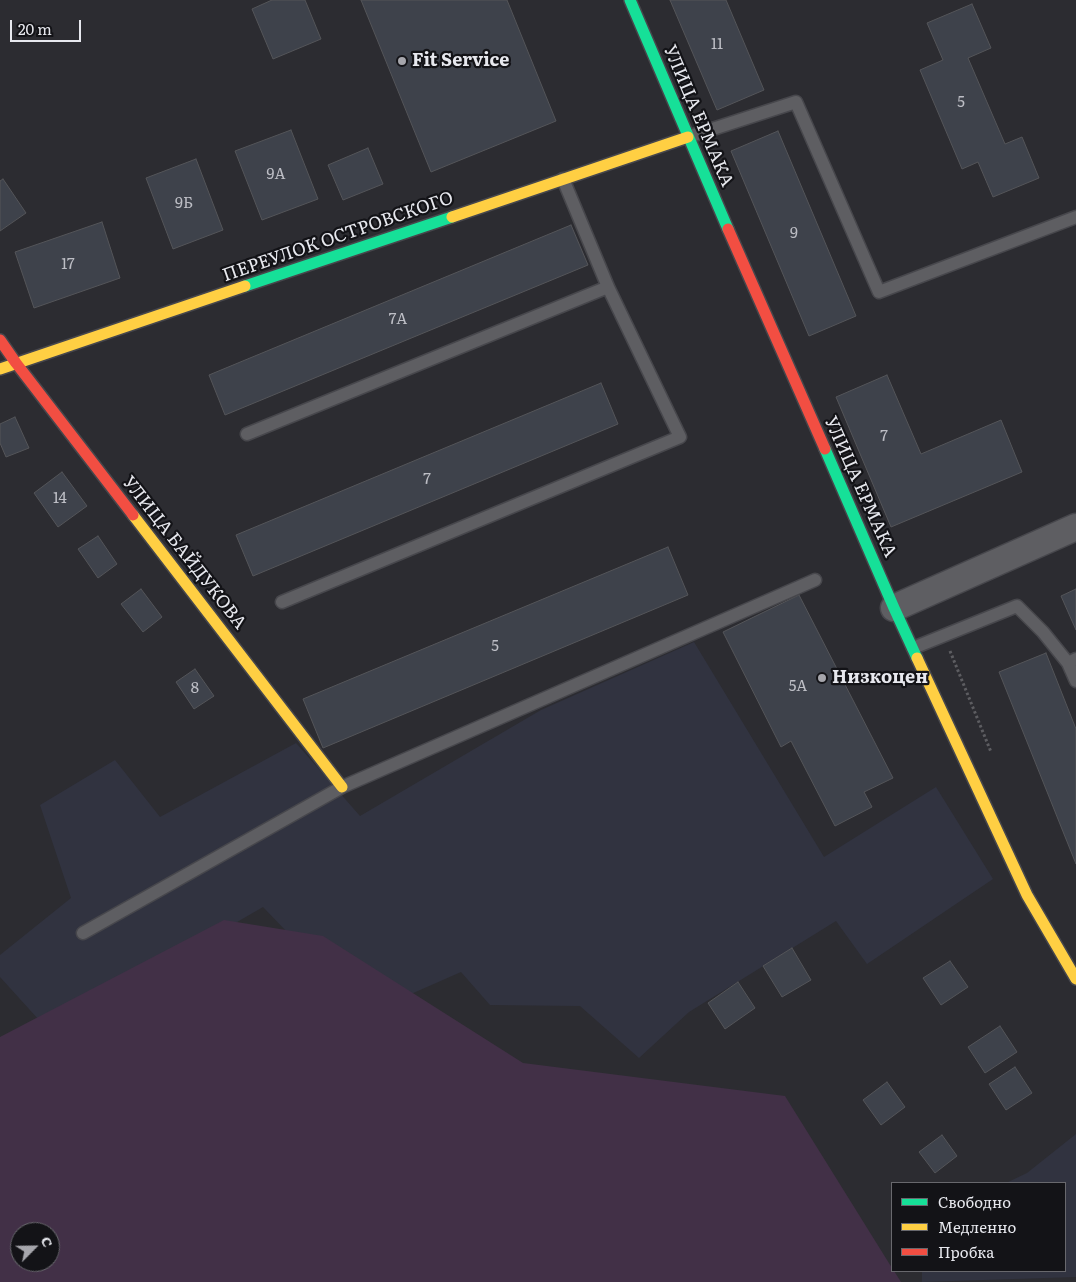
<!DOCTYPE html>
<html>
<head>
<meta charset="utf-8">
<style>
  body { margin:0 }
  #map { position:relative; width:1076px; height:1282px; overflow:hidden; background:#2c2c31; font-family:Literata,serif }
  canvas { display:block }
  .legend { position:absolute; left:891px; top:1182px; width:175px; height:90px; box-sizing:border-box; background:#131317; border:1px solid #68686d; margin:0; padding:6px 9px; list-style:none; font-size:15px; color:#e7e8ee }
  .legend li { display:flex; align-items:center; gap:10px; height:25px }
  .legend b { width:25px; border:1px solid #68686d }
  .north { position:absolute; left:10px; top:1222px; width:50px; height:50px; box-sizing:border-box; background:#131317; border:1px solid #68686d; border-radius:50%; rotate:67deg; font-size:14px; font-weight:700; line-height:20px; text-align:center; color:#e7e8ee }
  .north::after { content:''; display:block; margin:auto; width:18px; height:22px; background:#a6a6ac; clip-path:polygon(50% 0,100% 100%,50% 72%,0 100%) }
  .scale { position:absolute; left:10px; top:20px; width:71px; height:22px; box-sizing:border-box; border:2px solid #e7e8ee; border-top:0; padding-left:6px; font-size:15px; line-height:18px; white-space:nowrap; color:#e7e8ee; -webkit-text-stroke:4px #131317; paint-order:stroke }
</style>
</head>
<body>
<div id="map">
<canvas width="1076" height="1282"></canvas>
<ul class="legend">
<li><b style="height:6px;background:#16e098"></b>Свободно</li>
<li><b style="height:6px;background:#ffcf43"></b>Медленно</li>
<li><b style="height:6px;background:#f24e42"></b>Пробка</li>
</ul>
<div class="north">С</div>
<div class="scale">20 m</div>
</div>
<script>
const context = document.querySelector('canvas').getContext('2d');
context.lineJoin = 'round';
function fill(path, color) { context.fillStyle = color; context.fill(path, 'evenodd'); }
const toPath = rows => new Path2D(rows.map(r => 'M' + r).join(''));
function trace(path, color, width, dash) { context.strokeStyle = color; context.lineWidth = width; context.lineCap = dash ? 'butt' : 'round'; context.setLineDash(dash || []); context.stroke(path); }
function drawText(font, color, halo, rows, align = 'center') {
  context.font = font + ' Literata,serif'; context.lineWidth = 4.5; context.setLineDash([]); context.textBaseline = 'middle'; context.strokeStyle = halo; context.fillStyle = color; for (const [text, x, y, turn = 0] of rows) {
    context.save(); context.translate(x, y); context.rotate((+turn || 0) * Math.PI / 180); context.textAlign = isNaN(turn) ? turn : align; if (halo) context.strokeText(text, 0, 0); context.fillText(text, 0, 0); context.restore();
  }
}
fill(toPath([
  [694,642,824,857,936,787,993,879,867,964,836,921,689,1012,639,1058,580,1006,490,1005,461,972,386,1005,313,959,263,907,49,1031,0,977,0,955,71,898,40,805,115,760,160,817,296,743,360,816,541,710],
  [1076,1134,1076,1277,922,1282,922,1271,1065,1271,1065,1183,1006,1183,1027,1173]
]), '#313340');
fill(toPath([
  [224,920,323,936,523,1063,785,1096,892,1268,892,1271,894,1271,901,1282,0,1282,0,1037],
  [20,1232,50,1232,50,1262,20,1262]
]), '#423047');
const building = toPath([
  [272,0,305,0,321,39,273,59,252,9,272,0],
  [361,0,507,0,556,121,431,172,361,0],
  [670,0,726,0,764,90,717,110,670,0],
  [972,4,991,48,968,58,1005,144,1022,137,1039,178,993,197,978,162,962,169,920,70,943,60,927,23,972,4],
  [291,130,318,199,262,220,235,151,291,130],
  [778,131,856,316,809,336,731,151,778,131],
  [368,148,383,184,343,200,328,165,368,148],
  [196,159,223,230,173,249,146,178,196,159],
  [3,179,26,213,0,231,0,181,3,179],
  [102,222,120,278,34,308,15,252,102,222],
  [571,225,588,265,225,415,209,375,571,225],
  [887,375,921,454,1001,420,1022,472,891,527,836,397,887,375],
  [601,383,618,424,253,576,236,535,601,383],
  [15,417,29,448,6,457,0,443,0,424,15,417],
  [62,472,87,506,58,527,34,493,62,472],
  [98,536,117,564,98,578,78,549,98,536],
  [668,547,688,595,323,748,303,699,668,547],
  [141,589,162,617,143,632,121,604,141,589],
  [1076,589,1076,630,1061,596,1076,589],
  [799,595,893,778,864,792,872,807,835,826,791,741,781,747,723,632,799,595],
  [1046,653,1076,729,1076,864,999,672,1046,653],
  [195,669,214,696,194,709,176,682,195,669],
  [792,948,811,980,782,997,763,966,792,948],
  [950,961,968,987,941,1005,923,978,950,961],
  [738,982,755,1008,725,1029,708,1003,738,982],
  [1000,1026,1017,1052,985,1073,968,1047,1000,1026],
  [1015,1067,1032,1093,1006,1110,989,1084,1015,1067],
  [887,1082,905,1107,881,1125,863,1100,887,1082],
  [942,1135,957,1156,935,1173,919,1152,942,1135]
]);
fill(building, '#3e424b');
trace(building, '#545559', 1);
const lane = toPath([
  [688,137,796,102,879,292,1076,217],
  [247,434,608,287,563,179],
  [282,602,680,437,608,287],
  [913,648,1017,606,1043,632,1068,663],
  [1076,659,1068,663,1076,681],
  [83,933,342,787,815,580]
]);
const street = toPath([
  [894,608,1076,527]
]);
const fast = toPath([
  [630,0,728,229],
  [245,286,452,217],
  [825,449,894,608,917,658]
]);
const slow = toPath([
  [452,217,688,137],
  [0,369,245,286],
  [133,515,342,787],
  [917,658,1027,895,1076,979]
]);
const jam = toPath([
  [728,229,825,449],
  [0,340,16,363,133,515]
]);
trace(lane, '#47474c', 15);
trace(street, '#47474c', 29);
trace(fast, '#47474c', 14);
trace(slow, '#47474c', 14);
trace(jam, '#47474c', 14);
trace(toPath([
  [950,651,991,752]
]), '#5d5d61', 3, [2.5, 2.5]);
trace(lane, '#5e5e62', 12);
trace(street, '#5e5e62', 26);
trace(fast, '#16e098', 11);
trace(slow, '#ffcf43', 11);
trace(jam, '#f24e42', 11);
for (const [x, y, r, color] of [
  [402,61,5,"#a6a6ac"],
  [822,678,5,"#a6a6ac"]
]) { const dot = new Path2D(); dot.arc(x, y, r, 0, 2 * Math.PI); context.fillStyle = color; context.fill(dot); trace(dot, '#131317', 2); }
drawText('15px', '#bdbec5', null, [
  ["11",717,45],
  ["5",961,103],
  ["9А",276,175],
  ["9Б",184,204],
  ["9",794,234],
  ["17",68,265],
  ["7А",398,320],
  ["7",884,437],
  ["7",427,480],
  ["14",60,499],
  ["5",495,647],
  ["5А",798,687],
  ["8",195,689]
]);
drawText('bold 18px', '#e7e8ee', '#131317', [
  ["Fit Service",412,61],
  ["Низкоцен",832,678]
], 'left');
drawText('18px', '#e7e8ee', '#131317', [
  ["УЛИЦА ЕРМАКА",698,116,67],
  ["ПЕРЕУЛОК ОСТРОВСКОГО",338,237,-19],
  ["УЛИЦА ЕРМАКА",860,487,66],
  ["УЛИЦА БАЙДУКОВА",184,553,52]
]);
</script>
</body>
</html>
